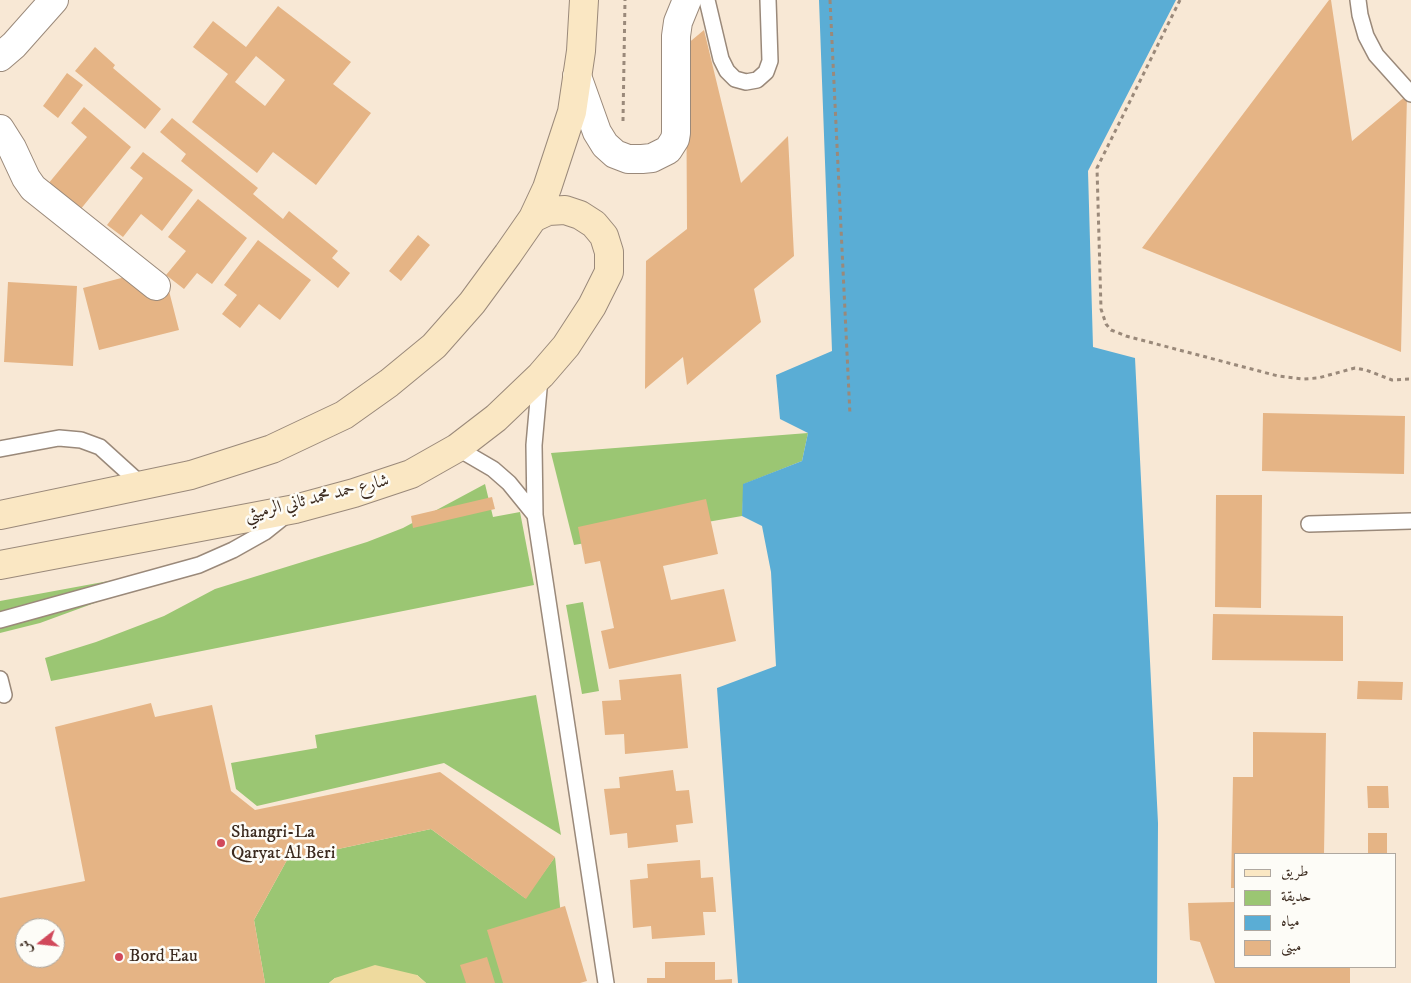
<!DOCTYPE html>
<html>
<head>
<meta charset="utf-8">
<style>
  body { margin:0 }
  #map { position:relative; width:1411px; height:983px; overflow:hidden; background:#f8e8d5; font-family:"IM FELL DW Pica",Amiri,serif }
  canvas { display:block }
  .legend { position:absolute; left:1234px; top:853px; width:162px; height:115px; box-sizing:border-box; background:#fdfcf7; border:1px solid #afa8a0; margin:0; padding:6px 9px; list-style:none; font-size:15px; color:#3b2a1e }
  .legend li { display:flex; align-items:center; gap:10px; height:25px }
  .legend b { width:25px; border:1px solid #afa8a0 }
  .north { position:absolute; left:15px; top:918px; width:50px; height:50px; box-sizing:border-box; background:#fdfcf7; border:1px solid #afa8a0; border-radius:50%; rotate:254deg; font-size:14px; font-weight:700; line-height:20px; text-align:center; color:#3b2a1e }
  .north::after { content:''; display:block; margin:auto; width:18px; height:22px; background:#d1495b; clip-path:polygon(50% 0,100% 100%,50% 72%,0 100%) }
</style>
</head>
<body>
<div id="map">
<canvas width="1411" height="983"></canvas>
<ul class="legend">
<li><b style="height:6px;background:#fae7c3"></b>طريق</li>
<li><b style="height:14px;background:#9bc673"></b>حديقة</li>
<li><b style="height:14px;background:#5aadd5"></b>مياه</li>
<li><b style="height:14px;background:#e5b485"></b>مبنى</li>
</ul>
<div class="north">ش</div>
</div>
<script>
const context = document.querySelector('canvas').getContext('2d');
context.lineJoin = 'round';
function fill(path, color) { context.fillStyle = color; context.fill(path, 'evenodd'); }
const toPath = rows => new Path2D(rows.map(r => 'M' + r).join(''));
function trace(path, color, width, dash) { context.strokeStyle = color; context.lineWidth = width; context.lineCap = dash ? 'butt' : 'round'; context.setLineDash(dash || []); context.stroke(path); }
function drawText(font, color, halo, rows, align = 'center') {
  context.font = font + ' "IM FELL DW Pica",Amiri,serif'; context.lineWidth = 5; context.setLineDash([]); context.textBaseline = 'middle'; context.strokeStyle = halo; context.fillStyle = color; for (const [text, x, y, turn = 0] of rows) {
    context.save(); context.translate(x, y); context.rotate((+turn || 0) * Math.PI / 180); context.textAlign = isNaN(turn) ? turn : align; if (halo) context.strokeText(text, 0, 0); context.fillText(text, 0, 0); context.restore();
  }
}
fill(toPath([
  [808,433,802,461,744,484,742,516,574,545,551,453],
  [485,484,493,517,520,512,534,585,51,681,45,658,96,642,164,616,215,589,367,542,403,528],
  [201,564,40,623,0,633,0,601],
  [583,602,599,691,582,694,566,605],
  [536,695,561,835,444,763,257,806,236,789,231,763,317,748,315,735],
  [431,829,525,898,555,857,562,926,506,983,426,983,417,975,335,978,329,983,265,983,254,920,287,860]
]), '#9bc673');
fill(toPath([
  [375,965,417,975,426,983,329,983,335,978]
]), '#eeda9e');
fill(toPath([
  [819,0,1176,0,1088,171,1093,347,1135,358,1158,823,1157,983,738,983,717,688,776,666,771,572,762,526,742,516,743,484,802,461,808,433,780,419,776,375,832,351]
]), '#5aadd5');
fill(toPath([
  [1329,0,1331,0,1352,141,1407,95,1401,352,1142,248],
  [278,6,351,62,333,84,371,113,316,185,273,152,257,173,192,122,228,74,193,47,213,21,246,47],
  [256,56,285,80,265,106,235,82],
  [704,30,741,183,788,136,794,256,754,289,761,322,687,385,683,357,645,389,646,261,687,229,686,45],
  [95,47,115,65,113,68,161,109,145,129,75,71],
  [67,73,83,85,58,118,43,106],
  [84,107,131,147,80,210,48,184,87,137,71,123],
  [172,118,258,188,253,194,283,219,289,211,338,251,332,258,350,273,338,288,181,161,186,154,160,132],
  [143,152,193,190,162,231,141,214,123,237,107,225,143,178,130,168],
  [198,199,247,238,212,284,197,273,184,289,166,275,186,251,168,237],
  [418,235,430,245,401,281,389,271],
  [258,240,311,280,280,320,259,304,240,328,222,314,237,295,224,285],
  [129,276,156,294,169,291,179,330,99,350,83,288],
  [8,282,77,286,73,366,4,362],
  [1263,413,1405,416,1404,474,1262,471],
  [1216,495,1262,495,1261,608,1215,607],
  [492,497,495,509,413,528,411,516],
  [706,499,718,554,663,566,671,600,724,589,736,641,609,669,601,631,614,628,600,561,585,564,578,527],
  [1213,614,1343,616,1343,661,1212,660],
  [681,674,688,748,625,754,624,734,605,735,602,701,621,700,619,680],
  [1358,681,1403,682,1402,700,1357,699],
  [151,703,155,717,212,705,231,791,255,810,440,772,555,857,526,899,431,829,287,860,254,920,265,983,0,983,0,898,85,881,55,727],
  [25,928,55,928,55,958,25,958],
  [1253,732,1326,733,1324,854,1235,854,1235,888,1231,888,1233,777,1253,777],
  [673,770,676,791,689,790,693,823,676,825,678,842,628,848,627,833,610,835,604,789,620,788,619,777],
  [1367,786,1388,786,1389,808,1368,808],
  [1368,833,1387,833,1387,854,1368,854],
  [700,860,701,878,713,877,716,912,703,912,705,935,652,939,651,926,633,928,630,880,648,878,647,864],
  [1235,902,1235,967,1350,967,1350,983,1215,983,1200,942,1190,940,1188,903],
  [565,906,587,981,580,983,503,983,487,930],
  [487,957,495,983,466,983,460,965],
  [665,962,715,962,715,980,732,979,732,983,647,983,647,978,665,978]
]), '#e5b485');
const lane = toPath([
  [707,0,721,59,727,71,735,79,746,82,757,80,766,72,770,61,768,0],
  [1358,0,1360,15,1366,36,1376,55,1411,94],
  [540,378,534,445,535,515,606,983],
  [457,448,493,469,509,483,535,515],
  [0,449,59,438,81,440,100,447,143,486],
  [1309,524,1411,521],
  [0,620,199,565,233,550,265,532,285,516],
  [0,679,4,695]
]);
const street = toPath([
  [0,57,14,45,54,0],
  [577,76,597,132,605,145,615,154,628,159,642,159,652,158,668,150,675,139,676,133,676,36,678,22,687,0],
  [0,129,12,148,26,178,33,188,156,286]
]);
const secondary = toPath([
  [0,515,191,475,272,449,344,415,389,383,434,346,472,303,508,254,533,218,547,188,572,112,581,51,584,0],
  [0,565,295,509,354,493,411,474,457,448,496,418,541,375,566,346,592,306,609,272,609,252,604,236,594,224,580,215,565,210,548,211,533,218]
]);
trace(lane, '#9a897a', 18);
trace(street, '#9a897a', 30);
trace(secondary, '#9a897a', 30);
trace(toPath([
  [830,0,850,415],
  [1180,0,1097,168,1101,309,1106,324,1111,330,1126,336,1278,376,1303,379,1318,378,1355,368,1366,370,1392,380,1411,379],
  [623,121,625,0]
]), '#9a897a', 3, [4, 4]);
trace(lane, '#fff', 15);
trace(street, '#fff', 28);
trace(secondary, '#fae7c3', 28);
for (const [x, y, r, color] of [
  [221,843,5,"#d1495b"],
  [119,957,5,"#d1495b"]
]) { const dot = new Path2D(); dot.arc(x, y, r, 0, 2 * Math.PI); context.fillStyle = color; context.fill(dot); trace(dot, '#fdfcf7', 2); }
drawText('18px', '#3b2a1e', '#fdfcf7', [
  ["شارع حمد محمد ثاني الرميثي",317,499,-14]
]);
drawText('18px', '#3b2a1e', '#fdfcf7', [
  ["Shangri-La",231,833],
  ["Qaryat Al Beri",231,854],
  ["Bord Eau",129,957]
], 'left');
</script>
</body>
</html>
